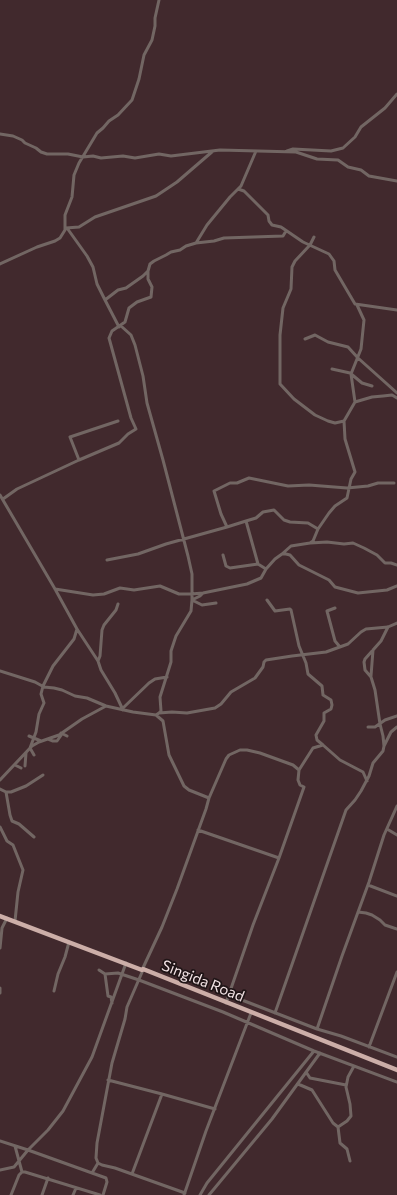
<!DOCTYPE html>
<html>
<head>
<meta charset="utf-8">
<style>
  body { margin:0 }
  canvas { display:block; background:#41292d }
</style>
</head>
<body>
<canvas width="397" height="1195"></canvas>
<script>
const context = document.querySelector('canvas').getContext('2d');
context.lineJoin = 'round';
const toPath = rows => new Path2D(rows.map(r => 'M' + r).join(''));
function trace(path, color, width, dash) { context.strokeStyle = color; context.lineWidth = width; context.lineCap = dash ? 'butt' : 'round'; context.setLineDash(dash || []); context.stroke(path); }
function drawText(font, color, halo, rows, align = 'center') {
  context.font = font + ' Commissioner,sans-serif'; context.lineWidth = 3.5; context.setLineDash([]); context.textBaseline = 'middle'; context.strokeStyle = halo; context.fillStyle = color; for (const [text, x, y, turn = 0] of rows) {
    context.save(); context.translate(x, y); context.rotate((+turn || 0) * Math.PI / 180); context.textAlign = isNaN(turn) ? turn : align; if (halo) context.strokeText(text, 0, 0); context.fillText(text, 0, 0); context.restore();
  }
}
trace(toPath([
  [0,134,13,136,22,140,25,143,36,148,41,152,47,154,68,154,83,157,93,156,101,158,123,156,135,158,159,154,171,156,220,150,296,152,317,159,338,160,348,167,361,170,369,176,397,181],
  [287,151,293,149,331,151,343,148,355,137,361,127,385,108,397,94],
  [238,189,244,191,268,215,269,221,272,225,281,227,303,242,329,254,334,261,335,270,355,304,397,310],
  [66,228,79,227,95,217,156,196,177,182,213,151],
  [67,228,87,256,93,267,97,284,105,300,118,290,126,288,143,276,148,271,150,264,154,261,166,255,171,252,180,250,186,246,196,243,214,241,224,238,283,236,286,231],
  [314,237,310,245,295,261,292,267,291,289,283,308,280,335,280,384,294,399,315,415,328,421,335,423,344,421],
  [196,243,207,225,230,197,241,186,256,151],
  [0,264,37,247,55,241,60,238,65,230,65,215,72,197,74,175,79,163,97,133,103,128,109,121,118,115,132,100,139,79,144,55,152,40,155,26,155,18,159,0],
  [105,300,119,327],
  [121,326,131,335,135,345,143,376,147,403,163,460,188,556,192,574,192,600,202,605,216,603],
  [305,339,315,335,328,342,348,347,358,358,397,393],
  [332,369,350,373,362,383,372,386],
  [355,402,351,374,361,349,364,320,357,305],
  [79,460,70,437,118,421],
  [0,495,55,589,77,629,98,661,101,670,115,693,123,710],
  [3,499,17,489,79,460,119,443,128,434,136,429,131,418,109,338,112,331,125,322,129,308,137,302,151,297,152,287,148,279,148,271],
  [246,521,256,518,263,512,274,510,284,520,290,522,308,523,318,529],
  [310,543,327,542,344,544,353,543,364,548,377,555,385,563,391,563,397,565],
  [282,554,291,546,310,543,313,541,318,529,329,513,335,506,347,498,351,479,355,472,345,439,344,421,355,402,372,397,383,396,392,395,397,398],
  [223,555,226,566,230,568,258,564],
  [107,560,138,554,166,544,227,527],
  [266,569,258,564,246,521,227,527,221,514,214,491,230,483,237,483,249,478,288,486,309,485,347,488,368,486,378,483,394,483],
  [55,589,93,595,104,594,120,588,134,590,160,586,179,594,191,594,203,593,247,584,261,578,266,569,275,559,282,554,286,554,290,555,299,565,329,580,335,587,358,593,387,590,397,586],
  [267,600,275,611,290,609,291,610,299,646,306,663,308,674,322,686,323,695,331,700,332,705,331,709,324,713,324,721,316,735,317,740,323,745],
  [335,608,327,611,335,641,340,647],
  [98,661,100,656,102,630,104,625,116,610,118,604],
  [0,671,35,682,44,687,54,688,62,690,75,696,87,698,106,706,133,712,156,715,163,721,169,755,184,786,189,790,209,798,206,809,177,889,162,927,142,970],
  [371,676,373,650],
  [123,708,149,683,155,679,167,677],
  [159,713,161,711,160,697,171,662,171,651,176,636,191,611,192,600,200,596,203,593],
  [156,715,159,713,172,712,187,713,215,708,221,704,231,692,255,678,263,667,264,662,266,660,292,656,326,652,348,644,361,632,366,629,388,627,397,623],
  [368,727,375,727,385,720,397,716],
  [61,733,67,736],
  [29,736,41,741],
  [48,739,53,741,57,741,62,734],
  [384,746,391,732,397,727],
  [34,755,30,748,36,732,39,714,44,703,41,694,43,686,53,666,74,639,77,629],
  [15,765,21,768],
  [25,766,26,753],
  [299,770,313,748,323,745,340,760,363,772,367,781],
  [0,780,32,746,39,742,59,735,82,719,106,706],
  [0,789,6,792,10,815,12,821,19,824,34,837],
  [6,792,11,792,26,786,43,775],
  [209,798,226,759,229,755,240,750,247,750,260,753,293,765,299,770,298,780,300,785,304,787,279,858,253,925,226,1003],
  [0,827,7,841,13,845,23,870,18,892,15,921],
  [387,829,397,835],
  [198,830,279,858],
  [368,885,397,896],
  [358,912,366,913,372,915,380,920,385,925,397,929],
  [0,948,2,928,7,918],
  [99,970,105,974,108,996,111,997,112,1003],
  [143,970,127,1007,125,1019,112,1063,97,1143,96,1158,98,1163,102,1165,115,1168,185,1193],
  [105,974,118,973,139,980,223,1012,314,1051,397,1082],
  [0,988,0,993],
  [54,991,58,974,65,957,69,942],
  [229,995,317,1029,341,1036,397,1057],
  [275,1013,346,810,355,800,361,791,369,776,373,763,383,751,384,746,383,736,380,724,375,690,371,677,365,670,364,662,365,659,381,641,388,627],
  [317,1029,342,956,369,882,384,835,397,806],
  [369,1047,397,972],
  [306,1072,310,1078,346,1085],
  [108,1080,162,1094,215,1109],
  [298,1084,312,1090,333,1123,338,1127],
  [338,1127,347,1121,351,1116,350,1104,346,1087,348,1077,354,1066],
  [338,1127,340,1143,347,1149,350,1161],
  [0,1141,28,1150,106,1178,107,1182,103,1195],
  [15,1146,22,1172],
  [0,1170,14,1167,28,1150,48,1130,63,1111,92,1057,126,963],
  [92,1173,98,1163],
  [132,1174,162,1094],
  [11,1195,19,1175,22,1172,25,1172,100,1195],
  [42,1195,48,1178],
  [73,1195,76,1188],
  [184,1195,206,1131,251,1013],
  [200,1195,207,1183,314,1051],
  [209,1195,272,1119,320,1053]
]), '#726663', 3);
trace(toPath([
  [0,916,142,970,143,969,397,1070]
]), '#ccaea8', 4.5);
drawText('15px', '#f3e3e5', '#201517', [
  ["Singida Road",203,981,22]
]);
</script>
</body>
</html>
